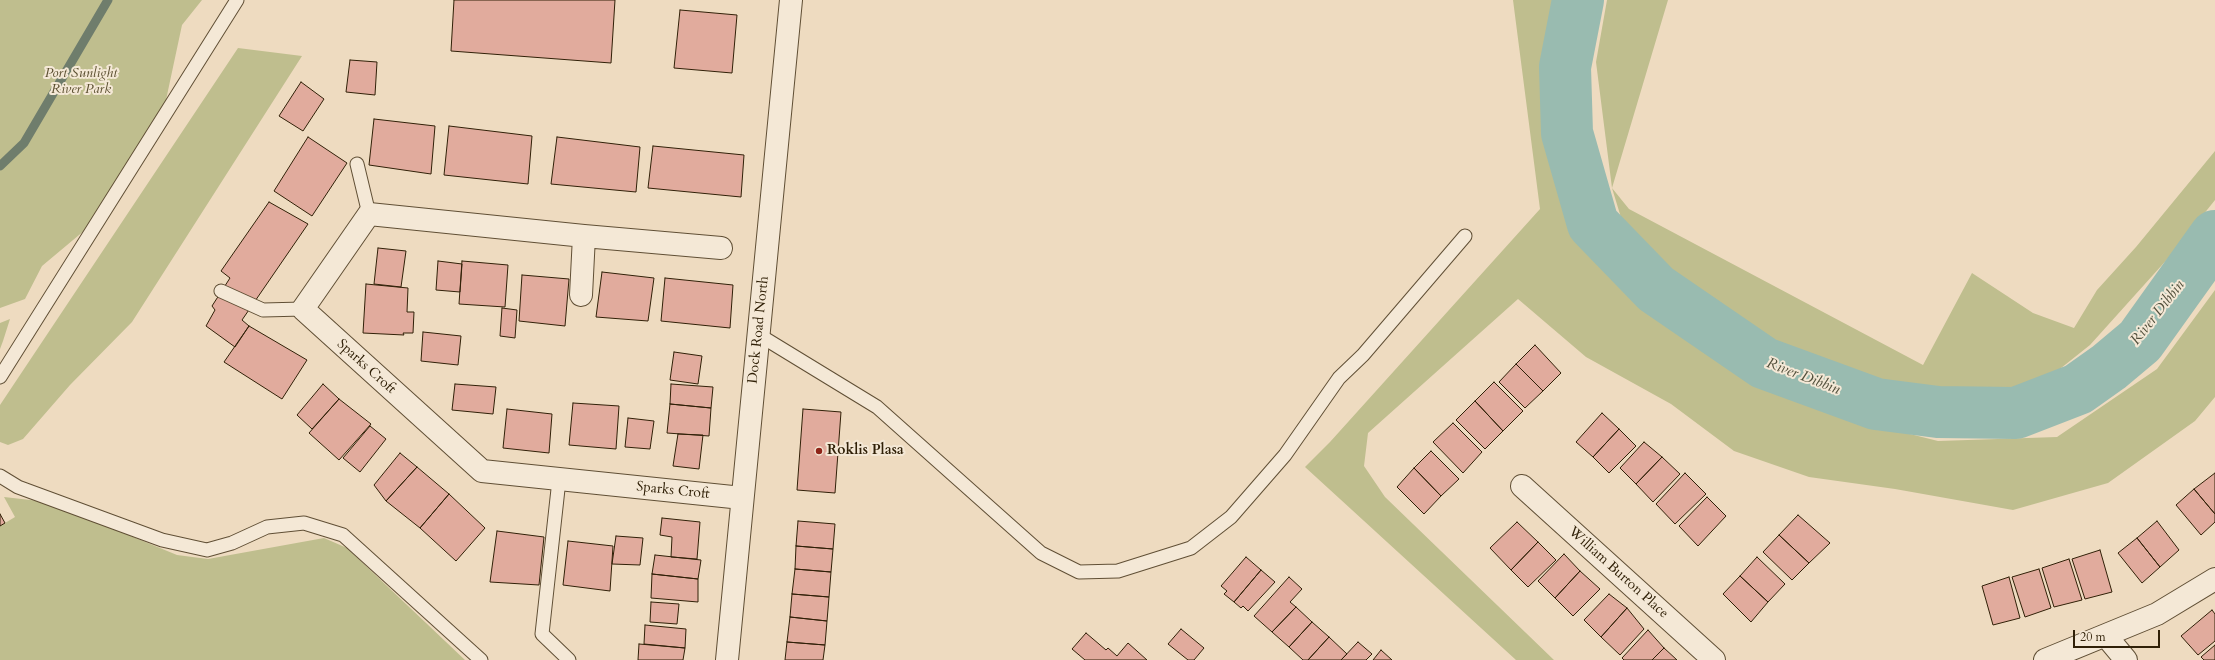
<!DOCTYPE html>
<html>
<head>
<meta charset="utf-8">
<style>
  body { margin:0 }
  #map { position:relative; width:2215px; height:660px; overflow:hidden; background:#eedbc0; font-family:Cardo,serif }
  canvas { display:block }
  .scale { position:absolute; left:2073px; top:630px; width:87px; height:18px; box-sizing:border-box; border:2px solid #302007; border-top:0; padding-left:5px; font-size:12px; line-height:14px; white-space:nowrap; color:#302007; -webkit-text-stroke:3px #f4e8d6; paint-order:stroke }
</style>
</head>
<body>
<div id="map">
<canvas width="2215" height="660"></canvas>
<div class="scale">20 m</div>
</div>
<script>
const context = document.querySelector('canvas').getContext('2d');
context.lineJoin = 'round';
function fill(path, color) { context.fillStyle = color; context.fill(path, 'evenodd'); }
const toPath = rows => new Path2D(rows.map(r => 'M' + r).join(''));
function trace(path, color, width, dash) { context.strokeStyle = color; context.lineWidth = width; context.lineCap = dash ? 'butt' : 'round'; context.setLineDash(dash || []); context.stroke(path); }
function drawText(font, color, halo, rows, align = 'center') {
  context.font = font + ' Cardo,serif'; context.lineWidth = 4; context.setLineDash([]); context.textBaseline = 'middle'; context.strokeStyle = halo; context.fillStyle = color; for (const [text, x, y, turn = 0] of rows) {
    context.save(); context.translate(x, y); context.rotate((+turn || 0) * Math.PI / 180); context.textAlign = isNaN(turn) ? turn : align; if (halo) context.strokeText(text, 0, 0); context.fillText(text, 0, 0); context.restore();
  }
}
fill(toPath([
  [0,0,202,0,182,25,166,100,85,230,42,266,25,299,0,308],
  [1513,0,1567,0,1555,48,1551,107,1565,192,1595,259,1634,300,1707,353,1793,397,1870,424,1938,441,2057,437,2157,369,2215,290,2215,397,2195,421,2108,483,2013,510,1895,489,1809,477,1734,451,1671,404,1586,357,1518,299,1368,433,1364,466,1385,497,1554,660,1516,660,1305,467,1330,442,1540,209],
  [1607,0,1668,0,1612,188,1629,209,1923,365,1972,273,2033,313,2074,328,2097,290,2136,247,2215,151,2215,200,2171,255,2090,345,2051,376,2020,392,1988,397,1935,397,1848,375,1751,331,1646,257,1626,234,1612,188,1596,62],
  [238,48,302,56,132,322,70,385,23,439,8,445,0,442,0,405],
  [10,319,3,341,0,349,0,323],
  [4,497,48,502,177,555,208,559,324,538,347,548,465,660,0,660,0,526,15,517]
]), '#bfbe8e');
trace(toPath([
  [0,166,24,143,108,0]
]), '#6f7d6c', 9);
trace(toPath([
  [1578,0,1565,67,1567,133,1593,224,1656,289,1764,363,1876,404,1938,412,2016,413,2078,389,2109,367,2140,341,2215,236]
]), '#99bbb0', 52);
const building = toPath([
  [454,0,615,0,611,63,451,51,454,0],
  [680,10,737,15,732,73,674,68,680,10],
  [350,60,377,62,375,95,346,92,350,60],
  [301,82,324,99,303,131,279,116,301,82],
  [374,119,435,126,431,174,369,165,374,119],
  [449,126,532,136,528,184,444,175,449,126],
  [308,137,347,163,312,216,274,191,308,137],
  [557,137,640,147,636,192,551,184,557,137],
  [653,146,744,155,741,197,648,188,653,146],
  [269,202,308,224,242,320,249,326,235,347,206,326,215,310,212,306,230,278,221,271,269,202],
  [378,248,406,251,401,287,374,284,378,248],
  [438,261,462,264,460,292,436,290,438,261],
  [462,261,508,265,505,307,459,304,462,261],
  [602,272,654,278,648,321,596,317,602,272],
  [522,275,569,279,565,326,519,321,522,275],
  [665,278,733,285,730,328,661,321,665,278],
  [366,284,408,288,407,312,414,312,413,333,403,333,404,335,363,333,366,284],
  [502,308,517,310,515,338,500,336,502,308],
  [249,326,307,360,282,399,224,362,249,326],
  [423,332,461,336,458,365,421,361,423,332],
  [1535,345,1561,373,1543,391,1516,364,1535,345],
  [674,352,702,356,698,384,670,380,674,352],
  [1516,364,1543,391,1525,408,1499,382,1516,364],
  [1494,382,1523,411,1503,431,1475,401,1494,382],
  [323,384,339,399,312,429,297,415,323,384],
  [455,384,496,387,493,414,452,410,455,384],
  [671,384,713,387,711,408,670,404,671,384],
  [339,399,371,424,339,460,309,433,339,399],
  [1475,401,1503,431,1485,449,1456,420,1475,401],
  [573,403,619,406,616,449,569,445,573,403],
  [670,404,711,408,709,436,667,433,670,404],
  [507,409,552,414,549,453,503,448,507,409],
  [803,409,841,412,835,493,797,490,803,409],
  [1602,413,1619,429,1593,457,1576,442,1602,413],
  [628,418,654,421,650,449,625,447,628,418],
  [1453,423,1482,452,1463,473,1433,442,1453,423],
  [370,426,386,439,360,472,343,458,370,426],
  [1619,429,1636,446,1609,473,1593,457,1619,429],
  [678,434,703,435,699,469,673,466,678,434],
  [1644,442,1662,457,1636,484,1620,468,1644,442],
  [1431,451,1459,479,1441,496,1414,468,1431,451],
  [400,453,417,467,386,501,374,485,400,453],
  [1662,457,1680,474,1653,502,1636,484,1662,457],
  [417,467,449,494,420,528,386,501,417,467],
  [1414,468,1441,496,1424,514,1397,487,1414,468],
  [1685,473,1706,494,1675,524,1656,504,1685,473],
  [2215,473,2215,514,2194,489,2215,473],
  [2194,489,2215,514,2215,522,2201,535,2176,505,2194,489],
  [449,494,485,528,456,561,420,528,449,494],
  [1707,497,1726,516,1698,546,1679,526,1707,497],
  [0,514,5,523,0,526,0,514],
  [1798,515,1830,543,1809,563,1779,535,1798,515],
  [662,518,700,522,697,559,671,557,672,537,660,535,662,518],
  [798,521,835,524,833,549,796,546,798,521],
  [2157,521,2179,550,2160,567,2137,538,2157,521],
  [1517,522,1538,542,1511,570,1490,548,1517,522],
  [497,531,544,537,539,585,490,582,497,531],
  [1779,535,1809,563,1792,580,1763,552,1779,535],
  [616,536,643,538,640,565,612,564,616,536],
  [2137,538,2160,567,2142,583,2118,553,2137,538],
  [568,541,613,546,610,591,563,585,568,541],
  [1538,542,1556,560,1528,587,1511,570,1538,542],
  [796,546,833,549,831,572,795,569,796,546],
  [2100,550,2112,592,2085,599,2072,559,2100,550],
  [1564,554,1580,571,1555,598,1538,581,1564,554],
  [655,555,701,560,698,579,652,574,655,555],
  [1246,557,1261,570,1234,602,1224,594,1227,591,1221,586,1246,557],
  [1757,557,1785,584,1768,602,1740,576,1757,557],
  [2069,559,2082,600,2054,607,2042,568,2069,559],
  [795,569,831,572,829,597,792,594,795,569],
  [2039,569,2051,608,2025,617,2012,577,2039,569],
  [1261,570,1275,582,1248,611,1243,606,1241,608,1234,602,1261,570],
  [1580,571,1600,589,1573,616,1555,598,1580,571],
  [652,574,698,579,698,602,651,598,652,574],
  [1740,576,1768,602,1751,622,1723,594,1740,576],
  [1289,577,1302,589,1290,602,1296,607,1272,632,1254,616,1289,577],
  [2009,577,2020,618,1993,625,1982,586,2009,577],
  [792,594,829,597,827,621,790,617,792,594],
  [1609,594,1627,608,1601,637,1584,620,1609,594],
  [651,602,679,604,677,624,650,622,651,602],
  [1296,607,1312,622,1289,647,1272,632,1296,607],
  [1627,608,1644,629,1620,655,1601,637,1627,608],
  [2212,610,2215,614,2215,641,2198,655,2181,636,2212,610],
  [790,617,827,621,825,645,787,642,790,617],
  [1312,622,1329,637,1308,660,1303,660,1289,647,1312,622],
  [645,625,686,629,685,648,644,644,645,625],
  [1181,629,1204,648,1194,660,1188,660,1168,644,1181,629],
  [1648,630,1664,648,1652,660,1624,660,1622,658,1648,630],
  [1086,633,1106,650,1108,648,1117,656,1128,643,1147,660,1085,660,1072,649,1086,633],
  [1329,637,1347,654,1341,660,1308,660,1329,637],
  [787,642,825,645,823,660,785,660,787,642],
  [1358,642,1372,654,1366,660,1341,660,1358,642],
  [639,644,685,648,683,660,638,660,639,644],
  [2215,645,2215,660,2204,660,2201,657,2215,645],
  [1664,648,1677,660,1652,660,1664,648],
  [1381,650,1392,660,1373,660,1381,650]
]);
fill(building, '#e1ab9d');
trace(building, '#302007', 1);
const service = toPath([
  [357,164,369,214],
  [221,291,263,310,303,309],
  [759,335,877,407,1041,553,1079,572,1118,571,1191,548,1231,517,1285,455,1339,378,1363,355,1465,236],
  [0,377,237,0],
  [0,476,18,487,162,540,207,550,232,543,267,527,304,523,343,535,481,660],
  [559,480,542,634,569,660]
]);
const minor = toPath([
  [721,248,584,236,369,214,303,309,482,471,742,498],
  [581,295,584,236],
  [1522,486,1714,660],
  [2106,636,2126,660],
  [727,660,791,0],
  [2045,660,2157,614,2215,579]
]);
trace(service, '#604f35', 15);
trace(minor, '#604f35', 24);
trace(service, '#f4e8d6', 13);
trace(minor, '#f4e8d6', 22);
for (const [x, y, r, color] of [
  [819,451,4,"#8f2418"]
]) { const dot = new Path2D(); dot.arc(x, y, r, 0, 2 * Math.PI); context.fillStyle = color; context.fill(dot); trace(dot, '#f4e8d6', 1.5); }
drawText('italic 14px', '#5b4f30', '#f4e8d6', [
  ["Port Sunlight",81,74],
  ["River Park",81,90]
]);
drawText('14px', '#302007', '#f4e8d6', [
  ["Dock Road North",759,330,-84],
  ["Sparks Croft",366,367,42],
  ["Sparks Croft",673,491,6],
  ["William Burton Place",1618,573,42]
]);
drawText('bold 14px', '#302007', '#f4e8d6', [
  ["Roklis Plasa",827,451]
], 'left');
drawText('italic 15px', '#504e3a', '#f4e8d6', [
  ["River Dibbin",2158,313,-52],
  ["River Dibbin",1803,377,21]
]);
</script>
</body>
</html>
